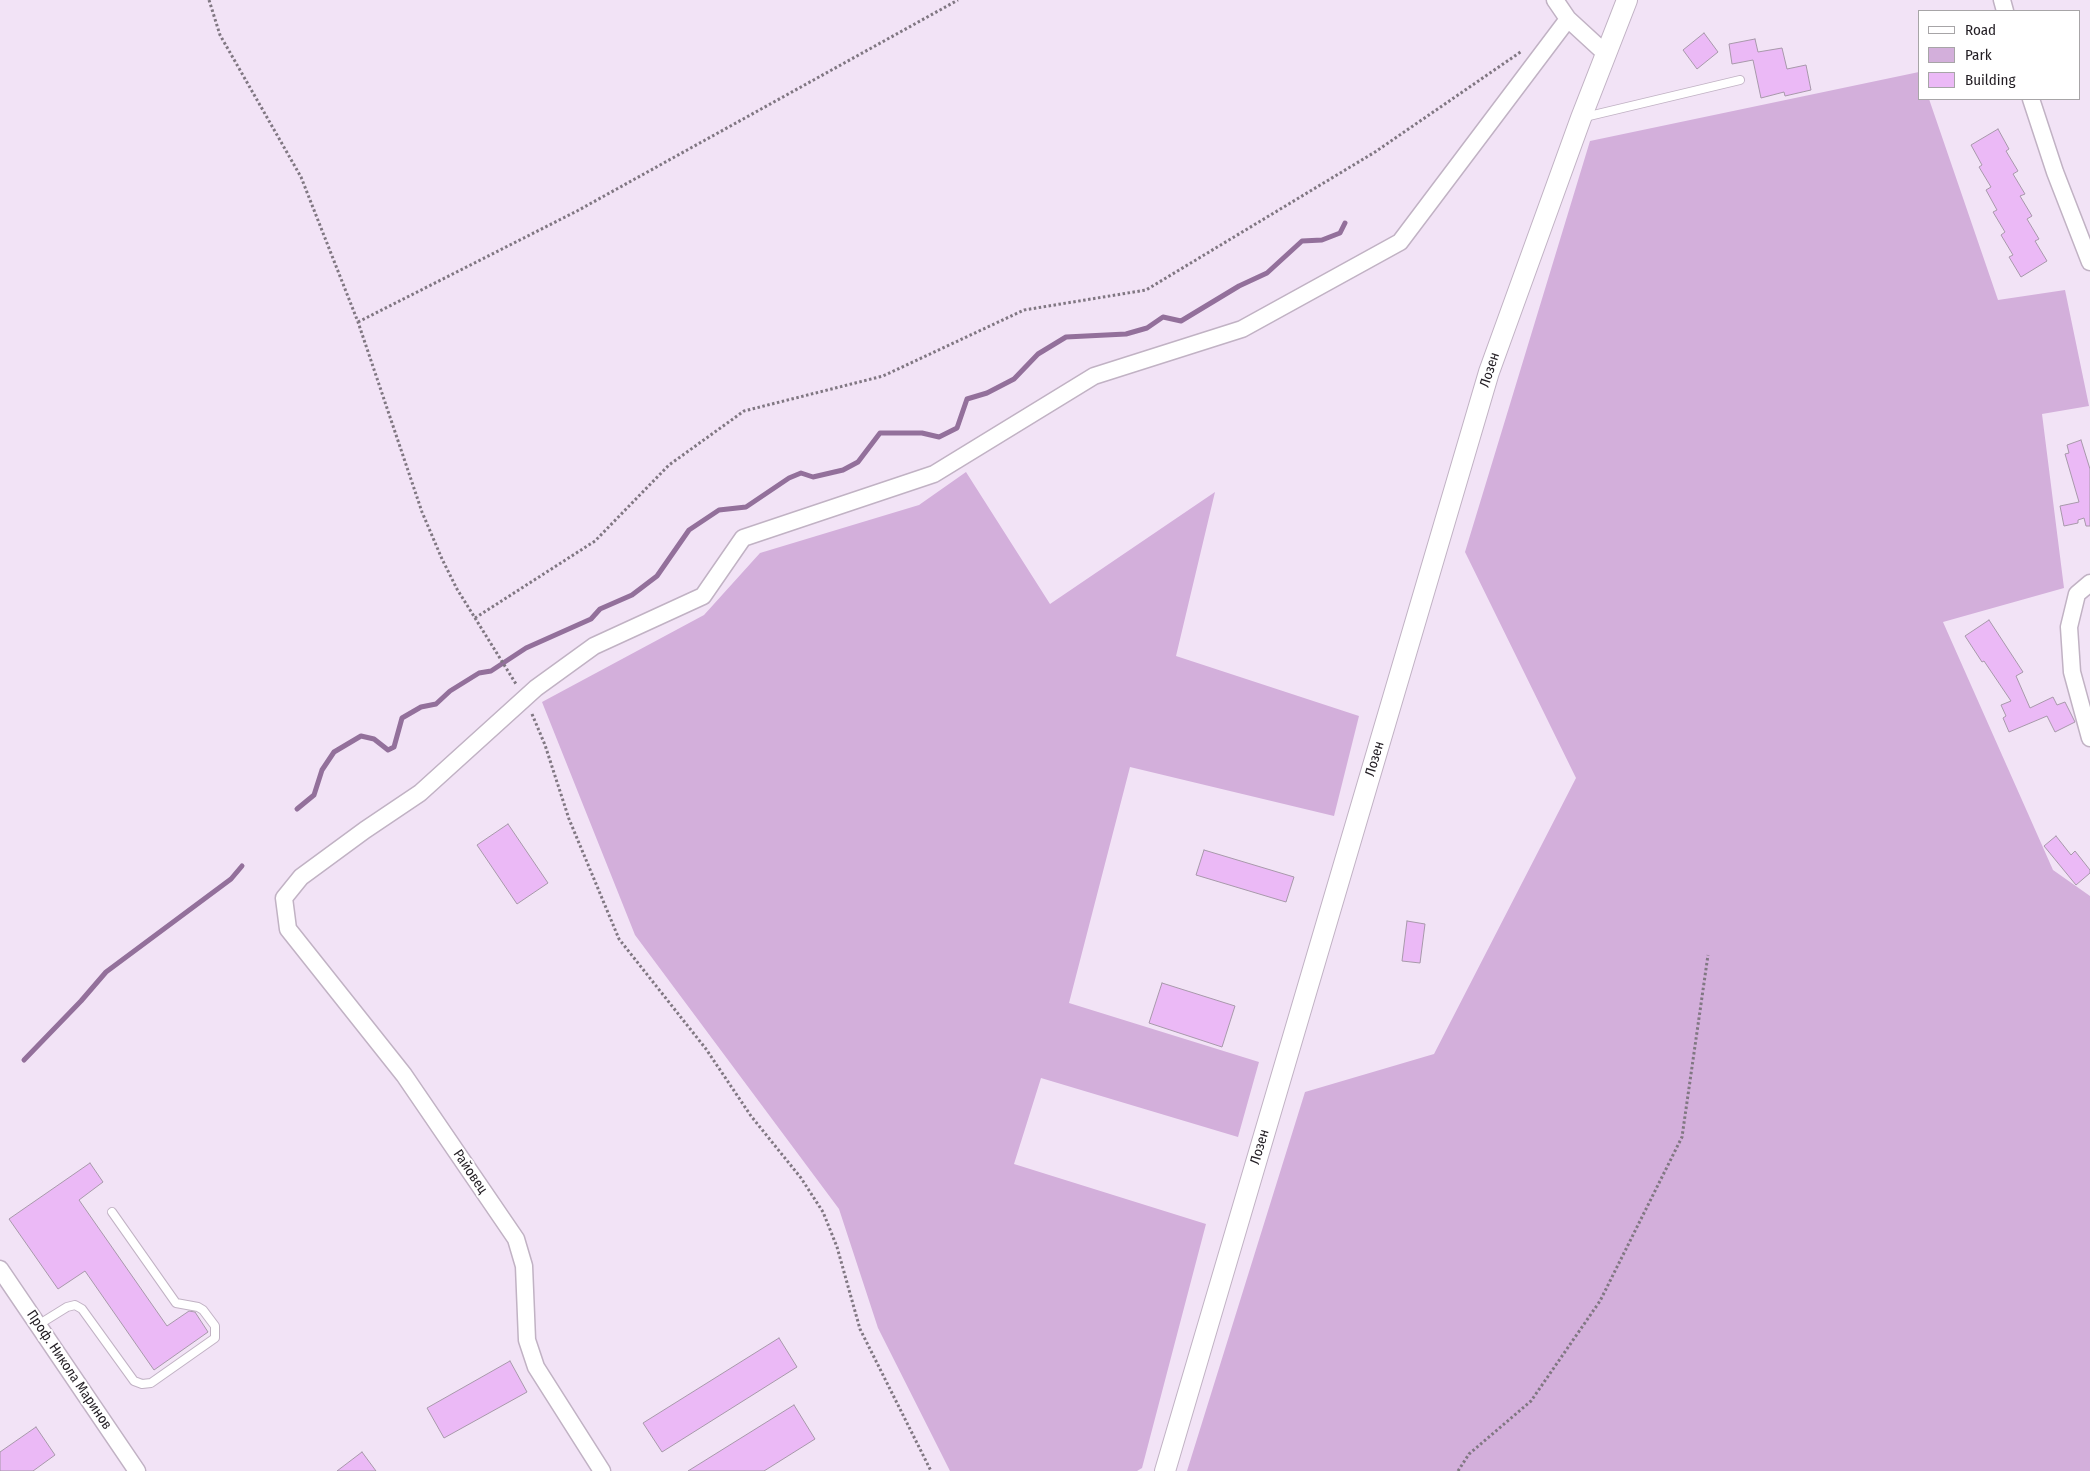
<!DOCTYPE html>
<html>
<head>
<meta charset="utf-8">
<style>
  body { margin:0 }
  #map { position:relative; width:2090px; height:1471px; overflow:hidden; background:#f2e3f6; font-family:"Fira Sans Condensed",sans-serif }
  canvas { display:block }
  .legend { position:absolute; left:1918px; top:10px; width:162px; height:90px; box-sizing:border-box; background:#fff; border:1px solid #a7a5a7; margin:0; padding:6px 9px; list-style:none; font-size:15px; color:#221d23 }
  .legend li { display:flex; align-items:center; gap:10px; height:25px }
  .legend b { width:25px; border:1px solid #a7a5a7 }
</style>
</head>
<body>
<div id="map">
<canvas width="2090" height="1471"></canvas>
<ul class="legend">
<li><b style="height:6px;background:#fff"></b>Road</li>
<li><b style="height:14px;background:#d3afdb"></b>Park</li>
<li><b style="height:14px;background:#ebb9f6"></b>Building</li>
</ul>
</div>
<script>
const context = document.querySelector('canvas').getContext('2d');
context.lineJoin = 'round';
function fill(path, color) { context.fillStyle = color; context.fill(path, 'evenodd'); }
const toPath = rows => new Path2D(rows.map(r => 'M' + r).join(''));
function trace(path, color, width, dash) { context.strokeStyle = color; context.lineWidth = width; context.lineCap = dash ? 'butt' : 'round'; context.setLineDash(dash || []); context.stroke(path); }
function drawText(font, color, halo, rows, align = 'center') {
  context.font = font + ' "Fira Sans Condensed",sans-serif'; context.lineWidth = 4; context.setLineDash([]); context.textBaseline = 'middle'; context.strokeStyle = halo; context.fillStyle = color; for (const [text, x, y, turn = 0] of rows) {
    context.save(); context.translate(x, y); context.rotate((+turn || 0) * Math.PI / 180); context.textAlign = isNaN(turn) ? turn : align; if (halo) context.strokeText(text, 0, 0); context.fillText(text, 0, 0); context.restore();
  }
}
fill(toPath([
  [1919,72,1919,99,1929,99,1998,300,2065,290,2089,406,2042,414,2064,588,1943,622,2053,870,2090,896,2090,1471,1187,1471,1305,1092,1434,1054,1576,778,1465,552,1590,141],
  [966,472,1050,604,1215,492,1176,656,1359,716,1334,816,1130,767,1069,1003,1259,1062,1238,1137,1041,1078,1014,1164,1206,1224,1142,1468,1137,1471,950,1471,878,1328,839,1209,635,935,542,702,704,615,760,553,919,505]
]), '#d3afdb');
trace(toPath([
  [297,809,314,795,322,770,334,752,361,736,374,739,388,750,394,747,402,718,421,707,436,704,450,691,479,673,491,671,526,648,591,619,600,609,632,595,657,576,689,530,719,510,746,507,789,478,801,473,813,477,843,470,858,462,880,433,922,433,939,437,957,428,967,399,987,393,1014,379,1038,354,1066,337,1126,334,1147,328,1163,317,1181,321,1239,286,1267,273,1302,241,1322,240,1340,233,1345,223],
  [24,1060,81,1001,106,972,231,879,242,866]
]), '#93709b', 5);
const building = toPath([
  [1704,33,1718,52,1697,69,1683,50,1704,33],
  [1755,39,1758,52,1782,48,1787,69,1806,65,1811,90,1785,96,1784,92,1761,98,1753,60,1732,64,1729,44,1755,39],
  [1998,129,2009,149,2006,151,2018,171,2013,174,2025,194,2020,196,2032,216,2027,219,2039,239,2035,241,2047,261,2021,277,2009,257,2013,255,2001,235,2005,232,1993,212,1997,210,1986,190,1991,187,1979,167,1982,165,1971,145,1998,129],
  [2081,440,2090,469,2090,526,2086,526,2084,518,2078,520,2078,523,2064,526,2060,506,2079,502,2065,454,2069,453,2067,445,2081,440],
  [1989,620,2023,672,2016,676,2030,708,2053,697,2057,705,2065,702,2075,722,2055,732,2047,716,2009,732,2003,718,2006,716,2001,705,2011,701,1984,661,1982,662,1965,636,1989,620],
  [508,824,548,883,517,904,477,845,508,824],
  [2056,836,2071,855,2075,851,2090,870,2090,873,2076,885,2044,846,2056,836],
  [1204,850,1294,877,1286,902,1196,875,1204,850],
  [1407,921,1425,924,1420,963,1402,961,1407,921],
  [1162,983,1235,1006,1222,1047,1149,1023,1162,983],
  [90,1163,103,1182,79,1200,167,1326,189,1311,195,1312,208,1332,154,1370,85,1271,58,1289,9,1219,90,1163],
  [779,1338,797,1367,662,1452,643,1423,779,1338],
  [510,1361,527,1392,444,1438,427,1408,510,1361],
  [794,1405,815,1439,764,1471,688,1471,794,1405],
  [36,1427,55,1455,33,1471,0,1471,0,1452,36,1427],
  [362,1452,376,1471,337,1471,362,1452]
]);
fill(building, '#ebb9f6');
trace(building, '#a798aa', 1);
const service = toPath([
  [1585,117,1740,80],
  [38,1325,67,1307,75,1305,82,1309,134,1381,142,1384,151,1383,215,1338,215,1326,203,1310,198,1307,176,1303,112,1212]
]);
const minor = toPath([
  [1555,0,1568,19,1605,53],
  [2002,0,2005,11],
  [2031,99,2055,172,2090,262],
  [2090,583,2077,594,2069,627,2072,672,2090,738],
  [0,1269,137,1471],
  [602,1471,536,1367,527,1340,524,1266,516,1239,404,1075,288,929,284,898,301,877,365,830,420,793,536,688,594,646,703,596,743,538,934,474,1094,376,1242,329,1400,242,1568,19]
]);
const tertiary = toPath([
  [1165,1471,1489,372,1581,118,1627,0]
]);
trace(service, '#c1b2c4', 10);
trace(minor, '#c1b2c4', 19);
trace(tertiary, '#c1b2c4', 22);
trace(toPath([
  [209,0,220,35,301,177,358,322,422,512,442,559,457,589,516,684],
  [358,322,577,211,958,0],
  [475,618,595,541,669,465,744,411,883,376,1024,310,1146,290,1375,152,1522,51],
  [532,714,545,745,569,819,619,939,706,1049,751,1116,801,1178,823,1212,837,1247,860,1329,931,1471],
  [1458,1471,1469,1454,1531,1401,1600,1301,1682,1137,1708,955]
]), '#807782', 3, [2.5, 2.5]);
trace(service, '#fff', 8);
trace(minor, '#fff', 16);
trace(tertiary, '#fff', 20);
drawText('14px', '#221d23', '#fff', [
  ["Лозен",1490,370,-72],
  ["Лозен",1375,759,-74],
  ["Лозен",1260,1147,-74],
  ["Райовец",470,1172,56],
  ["Проф. Никола Маринов",69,1370,56]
]);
</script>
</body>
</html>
